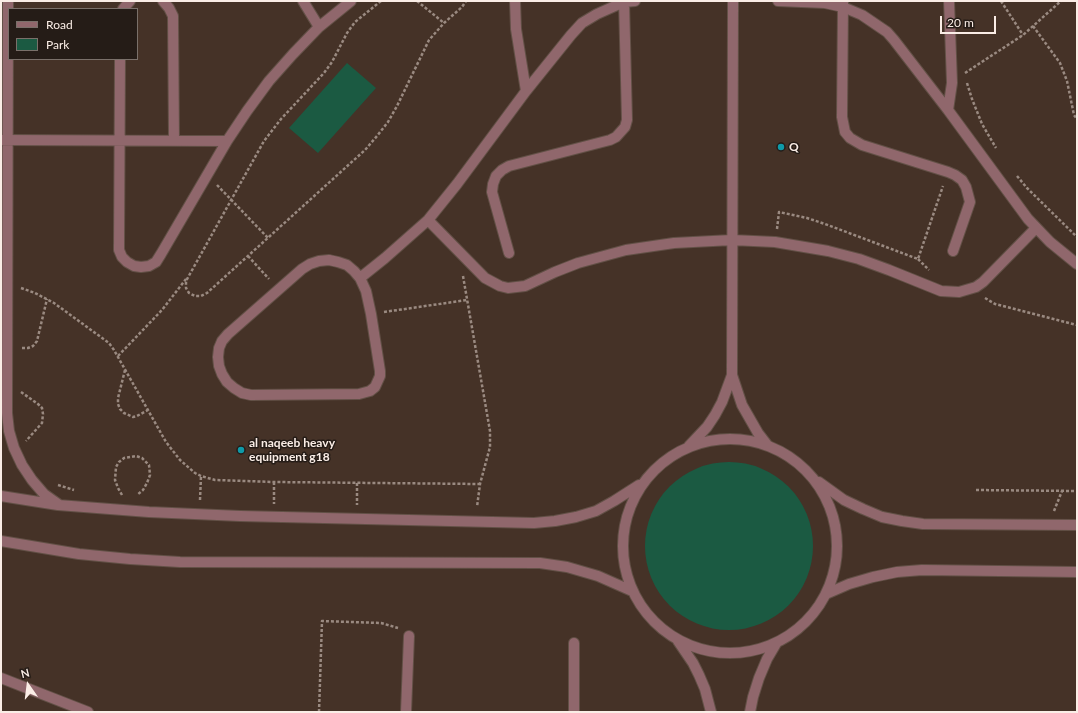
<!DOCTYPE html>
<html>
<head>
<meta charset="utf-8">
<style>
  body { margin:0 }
  #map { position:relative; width:1078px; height:713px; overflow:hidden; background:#453227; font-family:Lato,sans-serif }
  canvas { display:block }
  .frame { position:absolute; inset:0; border:2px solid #faede6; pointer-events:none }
  .legend { position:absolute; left:8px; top:8px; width:130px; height:52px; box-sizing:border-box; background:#251c17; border:1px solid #7a706a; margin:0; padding:5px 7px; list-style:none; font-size:12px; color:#faede6 }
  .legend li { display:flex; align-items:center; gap:8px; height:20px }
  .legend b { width:20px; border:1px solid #7a706a }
  .north { position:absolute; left:8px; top:665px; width:40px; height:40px; -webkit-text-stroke:3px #251c17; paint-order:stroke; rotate:346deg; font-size:11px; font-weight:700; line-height:16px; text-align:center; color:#faede6 }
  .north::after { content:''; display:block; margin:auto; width:14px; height:18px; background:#faede6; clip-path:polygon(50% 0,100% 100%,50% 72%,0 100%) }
  .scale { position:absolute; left:940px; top:16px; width:56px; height:18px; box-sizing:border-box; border:2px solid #faede6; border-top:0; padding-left:5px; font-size:12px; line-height:14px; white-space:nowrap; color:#faede6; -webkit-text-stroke:3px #251c17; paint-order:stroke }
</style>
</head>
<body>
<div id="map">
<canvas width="1078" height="713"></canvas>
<div class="frame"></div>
<ul class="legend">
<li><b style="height:5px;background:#90676c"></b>Road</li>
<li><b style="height:11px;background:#1b5a42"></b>Park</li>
</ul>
<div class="north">N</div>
<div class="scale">20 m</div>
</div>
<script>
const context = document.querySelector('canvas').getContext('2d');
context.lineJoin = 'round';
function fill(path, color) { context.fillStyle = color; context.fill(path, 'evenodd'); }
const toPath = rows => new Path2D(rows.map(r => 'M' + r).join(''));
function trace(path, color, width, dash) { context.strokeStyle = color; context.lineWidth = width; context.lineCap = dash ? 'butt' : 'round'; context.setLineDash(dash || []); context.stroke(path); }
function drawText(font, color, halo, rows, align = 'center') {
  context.font = font + ' Lato,sans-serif'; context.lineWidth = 3; context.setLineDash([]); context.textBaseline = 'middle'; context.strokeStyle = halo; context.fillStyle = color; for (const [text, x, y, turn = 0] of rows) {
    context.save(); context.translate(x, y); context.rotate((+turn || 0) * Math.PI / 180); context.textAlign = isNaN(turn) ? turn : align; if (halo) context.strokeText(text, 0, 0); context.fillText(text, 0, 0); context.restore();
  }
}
fill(toPath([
  [347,63,376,88,318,153,289,128],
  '645 546a84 84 0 1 1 168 0a84 84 0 1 1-168 0Z'
]), '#1b5a42');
const minor = toPath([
  [8,1,7,413,9,431,14,448,22,465,32,480,44,494,58,504],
  [163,1,169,8,173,16,174,141],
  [303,1,319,27],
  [515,1,516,29,526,91],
  [733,1,732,375,742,405,758,433,768,446],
  [778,1,825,3,843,7,862,15,887,32,894,40,948,110,1028,219,1050,242,1077,264],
  [843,2,842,117,845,132,850,138,862,145,948,172,955,175,962,180,966,187,970,202,953,251],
  [123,9,130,1],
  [120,59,119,250,122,257,127,262,134,266,141,267,149,266,156,262,161,254,227,141,247,111,269,81,293,54,319,27,351,1],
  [948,110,952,83,949,1],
  [1,140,227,141],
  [428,220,485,278,500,286,508,288,525,286,555,272,578,263,626,250,674,243,732,240,775,242,828,251,859,259,889,270,941,291,959,292,976,287,983,282,1036,228],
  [509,253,492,192,493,184,496,176,502,170,509,166,610,140,616,137,625,127,627,120,624,1],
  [329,260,338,262,347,265,354,271,360,278,366,291,371,314,380,371,380,376,375,387,370,391,359,394,251,395,242,393,234,388,227,382,222,374,219,366,218,357,219,348,222,341,228,334,302,269,310,264,319,261,329,260],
  [360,278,385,258,428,220,457,184,526,91,571,35,582,23,597,14,624,2,635,1],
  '623 546a107 107 0 1 1 214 0a107 107 0 1 1-214 0Z',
  [689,446,707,427,715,415,722,402,732,375],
  [819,482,844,500,863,509,882,517,902,521,923,524,1077,525],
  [1,496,58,505,149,512,240,516,534,523,555,521,576,517,596,511,614,501,639,485],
  [1,541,79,554,130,559,180,562,540,563,567,567,598,576,632,591],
  [826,594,849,584,873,577,897,572,922,570,1077,572],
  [678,641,693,663,699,675,705,689,711,712],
  [1,678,88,712],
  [406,712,409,636],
  [574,712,574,643],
  [750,712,753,697,759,678,767,659,777,642]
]);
trace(minor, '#625046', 12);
trace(toPath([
  [381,1,355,22,347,33,332,62,324,73,281,119,264,141,186,281,186,288,189,293,195,296,201,296,207,293,365,150,377,136,388,122,397,106,429,40,444,23,462,7,466,1],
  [417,1,444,23],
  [1001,1,1023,35],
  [1033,26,1060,63,1067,81,1074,115,1077,119],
  [965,73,1023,35,1061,1],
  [967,83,972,99,982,124,996,148],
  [1017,176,1027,188,1077,237],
  [217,185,268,238],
  [777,229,779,212,807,218,825,224,918,259,943,186],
  [248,256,269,279],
  [918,259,929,270],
  [463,276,490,431,490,447,480,484,477,507],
  [21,288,35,293,54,303,109,343,114,350,166,442,180,460,195,473,201,476,215,480,274,482,480,484],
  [985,298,995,304,1077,325],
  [384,312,467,300],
  [22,348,28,348,33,346,37,341,47,299],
  [118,356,162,310,186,279],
  [125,370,118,398,118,404,120,409,124,413,133,417,137,416,148,410],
  [21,392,38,404,42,408,43,414,42,423,26,441],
  [274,482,274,504],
  [357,483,357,505],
  [58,485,74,490],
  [976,490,1077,491],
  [122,495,118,488,115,480,116,467,119,462,124,458,136,456,142,458,149,465,150,475,147,483,143,490,137,495],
  [200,500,201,476],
  [1054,511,1062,491],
  [319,712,322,621,381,623,398,628]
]), '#9a8a81', 2.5, [3, 2]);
trace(minor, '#90676c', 10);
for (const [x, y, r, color] of [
  [781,147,4,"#0f9aa8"],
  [241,450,4,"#0f9aa8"]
]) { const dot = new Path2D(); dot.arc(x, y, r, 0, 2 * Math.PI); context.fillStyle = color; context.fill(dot); trace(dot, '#251c17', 1.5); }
drawText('bold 12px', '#faede6', '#251c17', [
  ["Q",789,147],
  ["al naqeeb heavy",249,443],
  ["equipment g18",249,457]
], 'left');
</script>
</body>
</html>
